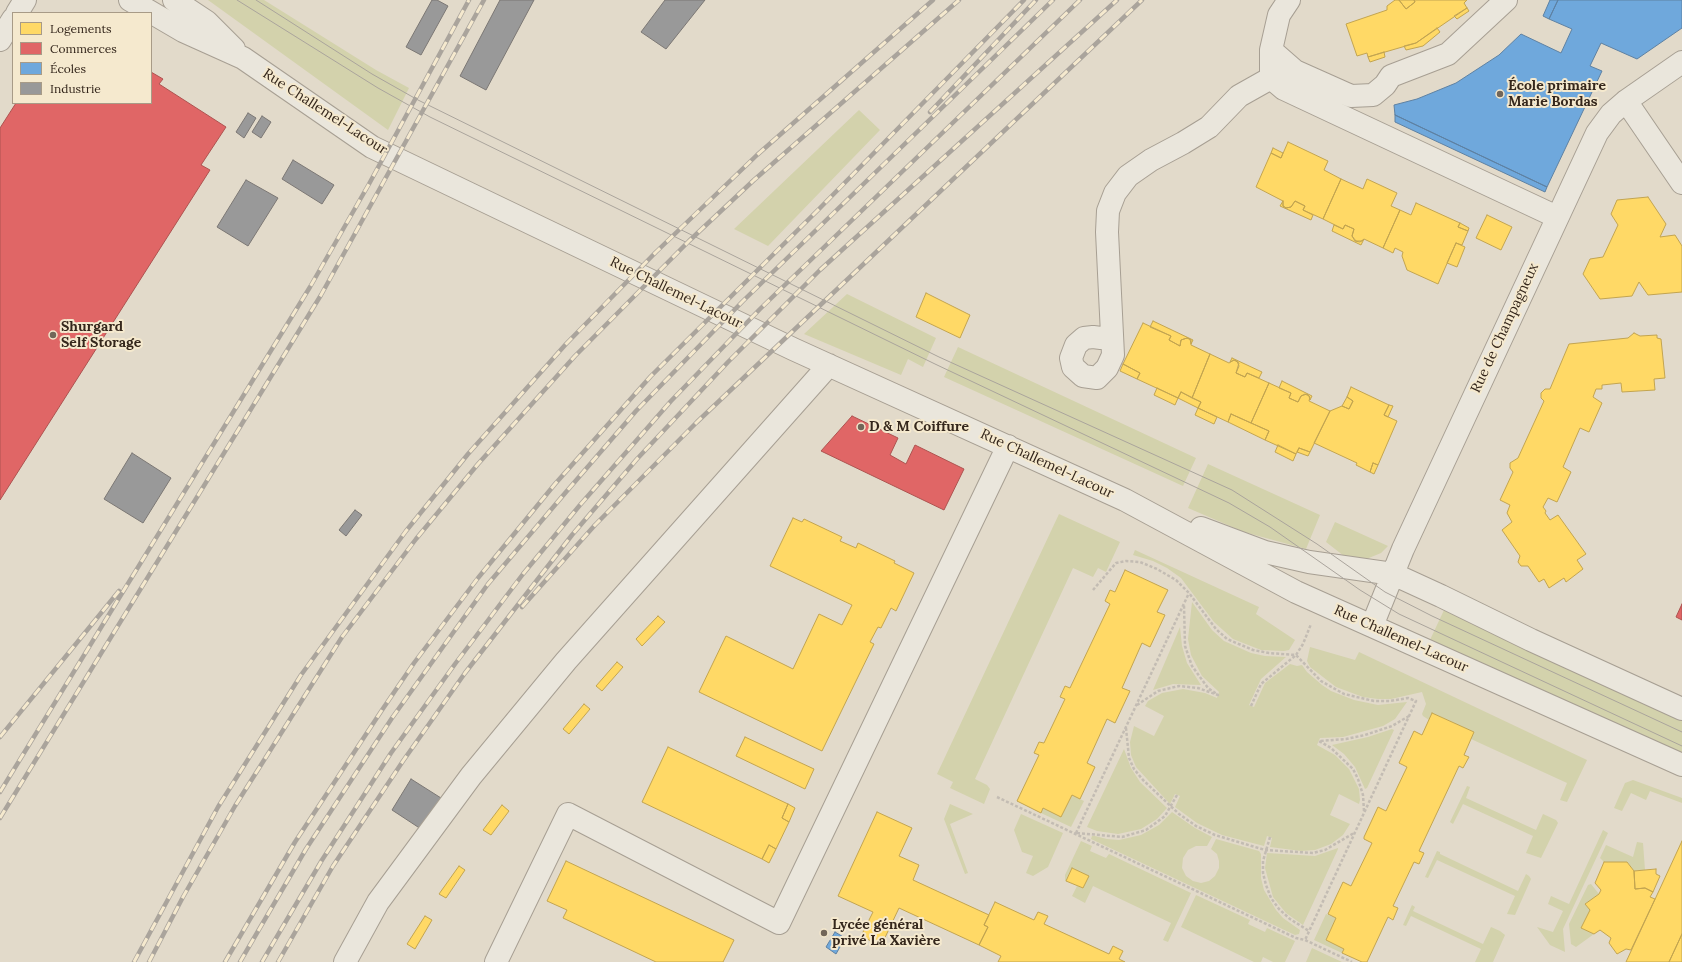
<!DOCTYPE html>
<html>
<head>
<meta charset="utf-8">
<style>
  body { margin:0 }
  #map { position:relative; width:1682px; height:962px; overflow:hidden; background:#e2daca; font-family:Lora,serif }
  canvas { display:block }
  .legend { position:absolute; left:12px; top:12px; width:140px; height:92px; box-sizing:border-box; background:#f5e9ce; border:1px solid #a89b87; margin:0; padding:5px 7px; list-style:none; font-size:12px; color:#35271c }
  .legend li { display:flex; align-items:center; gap:8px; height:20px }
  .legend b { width:20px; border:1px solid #a89b87 }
</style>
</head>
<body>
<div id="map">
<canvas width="1682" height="962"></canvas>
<ul class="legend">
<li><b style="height:11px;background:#ffd966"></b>Logements</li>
<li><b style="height:11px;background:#e06666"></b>Commerces</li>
<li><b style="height:11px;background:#6fa8dc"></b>Écoles</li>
<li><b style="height:11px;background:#999"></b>Industrie</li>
</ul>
</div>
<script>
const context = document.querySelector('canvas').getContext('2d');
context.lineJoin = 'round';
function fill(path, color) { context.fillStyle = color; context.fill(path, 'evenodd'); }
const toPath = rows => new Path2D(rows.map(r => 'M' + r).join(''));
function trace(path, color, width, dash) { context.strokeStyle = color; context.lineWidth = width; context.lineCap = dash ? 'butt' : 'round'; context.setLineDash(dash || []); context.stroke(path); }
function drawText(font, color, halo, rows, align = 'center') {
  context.font = font + ' Lora,serif'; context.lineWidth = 4; context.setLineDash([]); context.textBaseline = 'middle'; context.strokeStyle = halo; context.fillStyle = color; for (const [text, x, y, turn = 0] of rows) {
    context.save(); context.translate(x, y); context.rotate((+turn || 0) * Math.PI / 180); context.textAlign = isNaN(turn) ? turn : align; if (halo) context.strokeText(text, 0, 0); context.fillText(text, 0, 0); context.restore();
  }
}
fill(toPath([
  [208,0,264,0,376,70,409,88,388,130],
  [859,110,880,130,768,246,734,229],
  [847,294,936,338,923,367,908,359,901,375,804,334],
  [958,347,1196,458,1183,486,944,377],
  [1208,464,1320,515,1306,549,1244,532,1188,508],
  [1059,514,1120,542,1106,572,1098,568,1093,577,1073,568,975,779,987,785,990,789,984,804,950,788,953,782,937,774],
  [1335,522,1388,546,1381,553,1364,560,1344,556,1326,542],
  [1135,550,1259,607,1256,614,1295,640,1289,650,1284,651,1261,650,1233,639,1214,622,1181,578,1167,568,1153,561,1133,555],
  [1192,602,1212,630,1224,641,1251,653,1265,656,1286,657,1261,679,1249,705,1254,707,1265,683,1290,664,1297,666,1302,665,1307,672,1322,685,1331,691,1354,700,1378,705,1407,702,1395,719,1383,726,1343,737,1320,738,1317,745,1335,755,1349,769,1359,789,1360,800,1359,804,1339,794,1330,815,1350,824,1343,835,1331,844,1315,850,1301,851,1270,847,1272,838,1267,836,1264,846,1222,835,1197,823,1175,807,1180,796,1175,794,1170,804,1136,767,1131,755,1130,742,1134,726,1154,736,1164,716,1145,706,1148,701,1162,693,1183,689,1205,693,1217,698,1219,692,1202,676,1191,655,1188,639],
  [1445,608,1682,718,1682,757,1429,642],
  [1180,627,1182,646,1187,663,1201,685,1173,684,1153,690],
  [1310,647,1355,660,1359,652,1587,760,1567,802,1560,800,1567,783,1471,739,1474,732,1432,713,1429,720,1423,716,1422,714,1426,704,1422,692,1391,699,1378,699,1363,697,1336,687,1310,667,1307,661],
  [1392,729,1394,730,1367,788,1365,789,1355,767,1344,754,1332,745,1368,737],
  [1124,749,1131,768,1140,782,1167,808,1157,819,1141,829,1118,834,1097,831,1087,827],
  [1633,780,1682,798,1682,803,1650,791,1646,800,1631,793,1622,811,1614,808,1625,783],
  [1467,786,1470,787,1466,798,1536,830,1543,814,1556,820,1558,823,1541,858,1526,853,1533,836,1463,804,1453,824,1450,822],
  [1072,795,1084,801,1071,827,1041,813,1043,808,1061,817],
  [950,804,973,814,950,824,968,873,965,874,944,819],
  [1172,812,1195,828,1212,837,1207,846,1196,846,1188,850,1183,858,1182,868,1186,876,1193,881,1201,883,1209,881,1215,876,1219,868,1219,861,1217,854,1211,849,1216,839,1259,851,1261,854,1261,878,1264,890,1276,910,1283,918,1300,930,1299,934,1295,935,1091,839,1092,836,1095,836,1107,839,1119,840,1141,835,1159,825],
  [1021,814,1063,833,1048,867,1033,876,1026,873,1033,856,1022,852,1014,830],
  [1603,830,1608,833,1563,929,1565,952,1550,945,1537,927,1553,932,1563,911,1548,904,1551,896,1569,904],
  [1081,841,1092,846,1090,851,1106,858,1109,854,1191,893,1168,942,1163,940,1171,923,1093,886,1085,903,1072,896,1077,886,1083,888,1088,876,1072,868,1065,882,1065,875],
  [1637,842,1643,843,1645,870,1634,871,1627,862,1604,862,1600,858,1606,845,1633,857],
  [1338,848,1338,849,1303,925,1286,913,1273,897,1265,868,1267,853,1315,856],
  [1437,851,1440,852,1440,854,1518,891,1526,874,1529,876,1531,879,1515,915,1507,914,1515,896,1437,860,1428,878,1425,877],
  [1591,884,1599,894,1585,904,1590,910,1581,928,1594,934,1576,947,1571,944,1569,924,1588,885],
  [1196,895,1250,920,1248,924,1265,932,1267,928,1295,941,1285,962,1273,962,1263,957,1261,962,1254,962,1181,927],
  [1412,905,1415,907,1413,911,1483,944,1491,927,1500,931,1505,935,1493,962,1475,962,1481,949,1411,916,1406,926,1403,925],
  [1326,914,1336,918,1326,940,1344,949,1342,953,1314,940],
  [1312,948,1342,962,1306,962]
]), '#d3d2ac');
const homes = toPath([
  [1395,0,1399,0,1406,9,1415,2,1414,0,1467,0,1464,3,1467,8,1416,43,1368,57,1367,53,1357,56,1346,24,1387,10,1387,6,1395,0],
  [1399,0,1414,0,1415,2,1406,9,1399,0],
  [1467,8,1469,11,1457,19,1454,16,1467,8],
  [1437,28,1440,32,1423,46,1406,50,1404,46,1416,43,1437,28],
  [1384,52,1385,57,1370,62,1368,57,1384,52],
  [1288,142,1328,161,1324,170,1341,179,1323,219,1303,210,1305,206,1295,201,1291,207,1286,208,1283,206,1283,201,1256,187,1271,153,1281,158,1288,142],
  [1273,148,1283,153,1281,158,1271,153,1273,148],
  [1341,179,1363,189,1367,179,1397,193,1391,206,1400,210,1383,248,1364,239,1362,241,1356,241,1352,236,1354,229,1345,225,1343,229,1323,219,1341,179],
  [1648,197,1666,224,1660,237,1675,235,1682,246,1682,292,1648,295,1639,282,1632,296,1600,299,1583,274,1590,259,1603,257,1618,225,1611,214,1617,200,1648,197],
  [1283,201,1283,206,1286,208,1291,207,1295,201,1305,206,1303,210,1313,215,1311,220,1280,206,1283,201],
  [1416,203,1460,223,1458,227,1468,231,1462,245,1456,243,1438,284,1407,270,1402,256,1403,252,1395,248,1393,253,1383,248,1400,210,1411,215,1416,203],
  [1487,215,1512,227,1501,250,1476,238,1487,215],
  [1460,223,1469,228,1468,231,1458,227,1460,223],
  [1334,225,1343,229,1345,225,1354,229,1352,236,1355,241,1360,242,1364,239,1361,245,1332,231,1334,225],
  [1456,243,1465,247,1457,267,1447,263,1456,243],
  [926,293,970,315,960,338,916,317,926,293],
  [1153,321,1193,340,1191,344,1190,339,1187,338,1181,340,1180,346,1169,340,1171,336,1150,327,1153,321],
  [1143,323,1171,336,1169,340,1180,346,1181,340,1187,338,1191,340,1191,345,1210,354,1192,398,1181,392,1178,398,1137,379,1140,373,1123,364,1143,323],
  [1634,333,1640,336,1657,335,1657,338,1661,339,1665,378,1654,379,1655,390,1622,392,1621,383,1602,385,1602,389,1596,389,1593,397,1602,403,1589,432,1580,428,1563,467,1571,472,1557,502,1548,498,1543,507,1546,511,1545,513,1550,520,1558,515,1586,554,1577,560,1583,569,1566,582,1564,578,1549,588,1544,579,1539,582,1528,566,1521,566,1518,562,1520,556,1502,530,1512,522,1507,513,1510,505,1500,500,1513,472,1510,468,1510,463,1518,458,1544,401,1541,398,1541,393,1545,389,1550,389,1569,344,1628,338,1634,333],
  [1210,354,1229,363,1234,360,1237,361,1239,366,1236,373,1245,377,1247,373,1269,383,1251,423,1231,414,1228,422,1198,408,1201,402,1192,398,1210,354],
  [1232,358,1262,372,1259,378,1247,373,1245,377,1236,373,1239,363,1234,360,1230,362,1232,358],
  [1123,364,1140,373,1137,379,1120,371,1123,364],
  [1282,381,1312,396,1310,400,1309,396,1305,394,1301,396,1298,402,1289,398,1291,393,1279,388,1282,381],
  [1269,383,1291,393,1289,398,1298,402,1301,396,1307,394,1310,397,1309,401,1330,411,1310,452,1299,448,1296,454,1265,440,1269,431,1251,423,1269,383],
  [1351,387,1389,405,1384,415,1397,421,1378,465,1373,463,1370,472,1356,465,1357,463,1314,443,1330,411,1342,406,1349,409,1353,401,1347,397,1351,387],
  [1157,388,1178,398,1175,405,1154,395,1157,388],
  [1181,392,1201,402,1198,408,1178,398,1181,392],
  [1347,397,1353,401,1349,409,1342,406,1347,397],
  [1389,405,1393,406,1388,417,1384,415,1389,405],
  [1198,408,1217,417,1214,424,1195,415,1198,408],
  [1231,414,1269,431,1265,440,1228,422,1231,414],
  [1278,445,1296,454,1293,461,1275,452,1278,445],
  [1299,448,1310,452,1308,456,1297,452,1299,448],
  [1373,463,1378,465,1374,474,1370,472,1373,463],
  [793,518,802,522,804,519,842,537,840,541,856,548,858,543,895,561,894,563,914,573,896,611,891,608,881,628,878,627,870,642,874,644,822,751,699,692,726,636,793,669,819,614,842,625,852,605,770,566,793,518],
  [1125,570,1168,590,1157,612,1165,615,1150,647,1142,643,1122,688,1130,691,1115,723,1107,719,1087,763,1095,767,1080,799,1072,795,1061,817,1043,808,1041,813,1017,801,1039,755,1034,753,1039,742,1044,743,1065,699,1060,697,1065,686,1070,688,1110,604,1105,601,1110,590,1115,592,1125,570],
  [658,616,665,622,642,646,636,639,658,616],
  [617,662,623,667,602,691,596,686,617,662],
  [584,704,590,709,569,734,563,729,584,704],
  [1432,713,1474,732,1464,755,1469,757,1463,768,1459,766,1419,851,1424,853,1419,864,1414,862,1393,906,1398,908,1393,920,1388,917,1367,962,1362,962,1342,953,1344,949,1326,940,1336,918,1328,914,1343,882,1351,886,1372,843,1364,839,1364,837,1378,807,1386,811,1407,767,1399,763,1414,731,1422,735,1432,713],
  [745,737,814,769,805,789,736,756,745,737],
  [668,747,788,804,782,818,789,822,776,849,769,845,762,859,642,802,668,747],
  [788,804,795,808,789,822,782,818,788,804],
  [502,805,509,811,491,835,483,830,502,805],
  [877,812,912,828,899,856,919,865,913,880,989,915,984,925,988,927,979,945,899,908,881,946,861,936,873,912,838,896,877,812],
  [1682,841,1682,934,1669,962,1626,962,1682,841],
  [769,845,776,849,769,863,762,859,769,845],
  [566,861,734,940,723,962,656,962,563,918,567,910,547,901,566,861],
  [1604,862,1627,862,1634,871,1635,889,1645,888,1653,892,1650,897,1655,899,1631,950,1626,949,1617,954,1609,943,1611,938,1600,930,1594,934,1581,928,1590,910,1585,904,1599,894,1601,890,1595,883,1604,862],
  [459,866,465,870,446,898,439,894,459,866],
  [1072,868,1089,876,1083,888,1066,881,1072,868],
  [1656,869,1656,874,1660,876,1653,892,1645,888,1635,889,1634,871,1656,869],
  [995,902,1034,920,1038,912,1048,916,1044,924,1109,954,1113,946,1123,951,1119,959,1125,962,998,962,1001,956,979,945,988,927,984,925,995,902],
  [425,916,432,920,415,949,407,944,425,916],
  [1682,934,1682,962,1669,962,1682,934]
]);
fill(homes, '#ffd966');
trace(homes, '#c2a450', 1);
const shops = toPath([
  [151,72,163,79,159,84,226,127,201,165,210,170,0,500,0,128,16,103,151,103,151,72],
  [852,416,898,438,890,455,906,464,915,445,964,469,944,510,821,451,852,416],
  [1682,604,1682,620,1676,617,1682,604]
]);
fill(shops, '#e06666');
trace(shops, '#ad5350', 1);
const schools = toPath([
  [1550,0,1558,0,1549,19,1543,16,1550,0],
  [1558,0,1682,0,1682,28,1637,59,1601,43,1590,66,1602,71,1547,187,1395,115,1394,105,1417,99,1456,83,1499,55,1521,34,1561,53,1572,29,1549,19,1558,0],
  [1395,115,1547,187,1545,192,1395,122,1395,115],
  [835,932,845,938,836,954,826,947,835,932]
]);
fill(schools, '#6fa8dc');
trace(schools, '#5e81a2', 1);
const industry = toPath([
  [432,0,437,0,448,6,421,55,406,47,432,0],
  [500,0,534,0,486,90,460,76,500,0],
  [665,0,705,0,666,49,641,32,665,0],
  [248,113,256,118,244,138,236,132,248,113],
  [262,116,271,122,261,138,252,132,262,116],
  [293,160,334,185,322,204,282,179,293,160],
  [246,180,278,198,248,246,217,227,246,180],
  [132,453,171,478,143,523,104,499,132,453],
  [355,510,362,515,346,536,339,530,355,510],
  [411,779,441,798,421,829,392,810,411,779]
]);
fill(industry, '#999');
trace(industry, '#7b7774', 1);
const minor = toPath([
  [130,0,183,31,243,58,372,147,793,349,1125,500,1296,592,1682,765],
  [174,0,207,22,234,49],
  [1289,0,1279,15,1271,50,1271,78,1284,89,1557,217],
  [17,13,25,0],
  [0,40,13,19],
  [1271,50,1295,71,1351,96,1373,95,1385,85,1391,76,1448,54,1506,0],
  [1626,101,1682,183],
  [1101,338,1093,337,1084,338,1076,345,1071,358,1073,367,1083,376,1097,378,1107,368,1113,355,1107,232,1108,211,1115,193,1128,176,1151,160,1183,143,1209,127,1239,96,1271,78],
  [1201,528,1265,552,1309,562,1393,574,1441,596,1531,640,1682,709],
  [1372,626,1403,549,1597,133,1611,114,1626,101,1682,62],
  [345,962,378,902,471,776,566,661,829,365],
  [496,962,568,814,779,923,1008,446]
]);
trace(minor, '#a79f93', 24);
trace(toPath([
  [1093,590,1116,563,1126,561,1140,562,1157,569,1176,580,1189,593,1216,629,1227,639,1253,650,1269,653,1296,655,1303,644,1311,624],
  [1137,705,1158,691,1179,686,1198,688,1218,695,1208,688,1192,666,1185,646,1184,605],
  [1251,706,1261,684,1296,655,1321,681,1344,694,1374,701,1390,701,1408,698,1416,701,1305,940],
  [1126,728,1129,758,1134,769,1143,780,1179,814,1196,826,1215,835,1265,850,1313,853,1325,850,1354,833],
  [997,797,1296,938,1305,940,1352,962],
  [1364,811,1363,795,1358,779,1353,769,1331,748,1319,741,1346,739,1365,735,1392,726,1409,716],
  [1076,833,1189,593],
  [1077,833,1122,837,1146,830,1165,816,1177,795],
  [1270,837,1263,861,1263,873,1266,885,1271,898,1279,909,1290,919,1309,931]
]), '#c3bcb3', 2.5, [3, 2]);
trace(minor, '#eae6dc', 22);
trace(toPath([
  [237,0,378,88,430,117,935,364,1229,503,1270,527,1360,590,1399,614,1682,746],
  [256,0,372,74,418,100,939,357,1232,490,1317,544,1385,592,1432,616,1682,732]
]), '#aaa49c', 1);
const rail = toPath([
  [930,112,1036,0],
  [522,607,595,525,697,422,1142,0],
  [0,737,119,591],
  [0,792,310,287,369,184,469,0],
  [0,818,321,295,484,0],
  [134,962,218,807,301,675,406,531,468,454,566,344,656,252,757,155,933,0],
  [149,962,183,897,235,806,342,637,416,539,478,464,575,356,689,241,754,180,959,0],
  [225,962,295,842,382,710,414,663,478,578,555,484,651,376,819,209,1024,0],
  [240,962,306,849,392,718,488,584,566,492,636,411,743,301,1053,0],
  [262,962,322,860,391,753,455,664,523,574,580,505,671,401,760,309,1080,0],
  [278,962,333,866,403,761,465,673,572,535,637,459,728,362,820,270,1117,0]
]);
trace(rail, '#aaa49c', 4.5);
trace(rail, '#f5e9ce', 3, [9]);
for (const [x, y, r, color] of [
  [1500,94,4,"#726659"],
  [53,335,4,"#726659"],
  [861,427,4,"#726659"],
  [824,933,4,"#726659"]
]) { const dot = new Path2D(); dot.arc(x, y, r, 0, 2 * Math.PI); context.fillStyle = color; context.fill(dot); trace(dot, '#f5e9ce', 1.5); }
drawText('bold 14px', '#35271c', '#f5e9ce', [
  ["École primaire",1508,86],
  ["Marie Bordas",1508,102],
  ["Shurgard",61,327],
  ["Self Storage",61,343],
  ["D & M Coiffure",869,427],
  ["Lycée général",832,925],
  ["privé La Xavière",832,941]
], 'left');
drawText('14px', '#35271c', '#f5e9ce', [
  ["Rue Challemel-Lacour",325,112,33],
  ["Rue Challemel-Lacour",676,293,26],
  ["Rue de Champagneux",1505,328,-65],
  ["Rue Challemel-Lacour",1047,464,25],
  ["Rue Challemel-Lacour",1401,639,24]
]);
</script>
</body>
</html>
